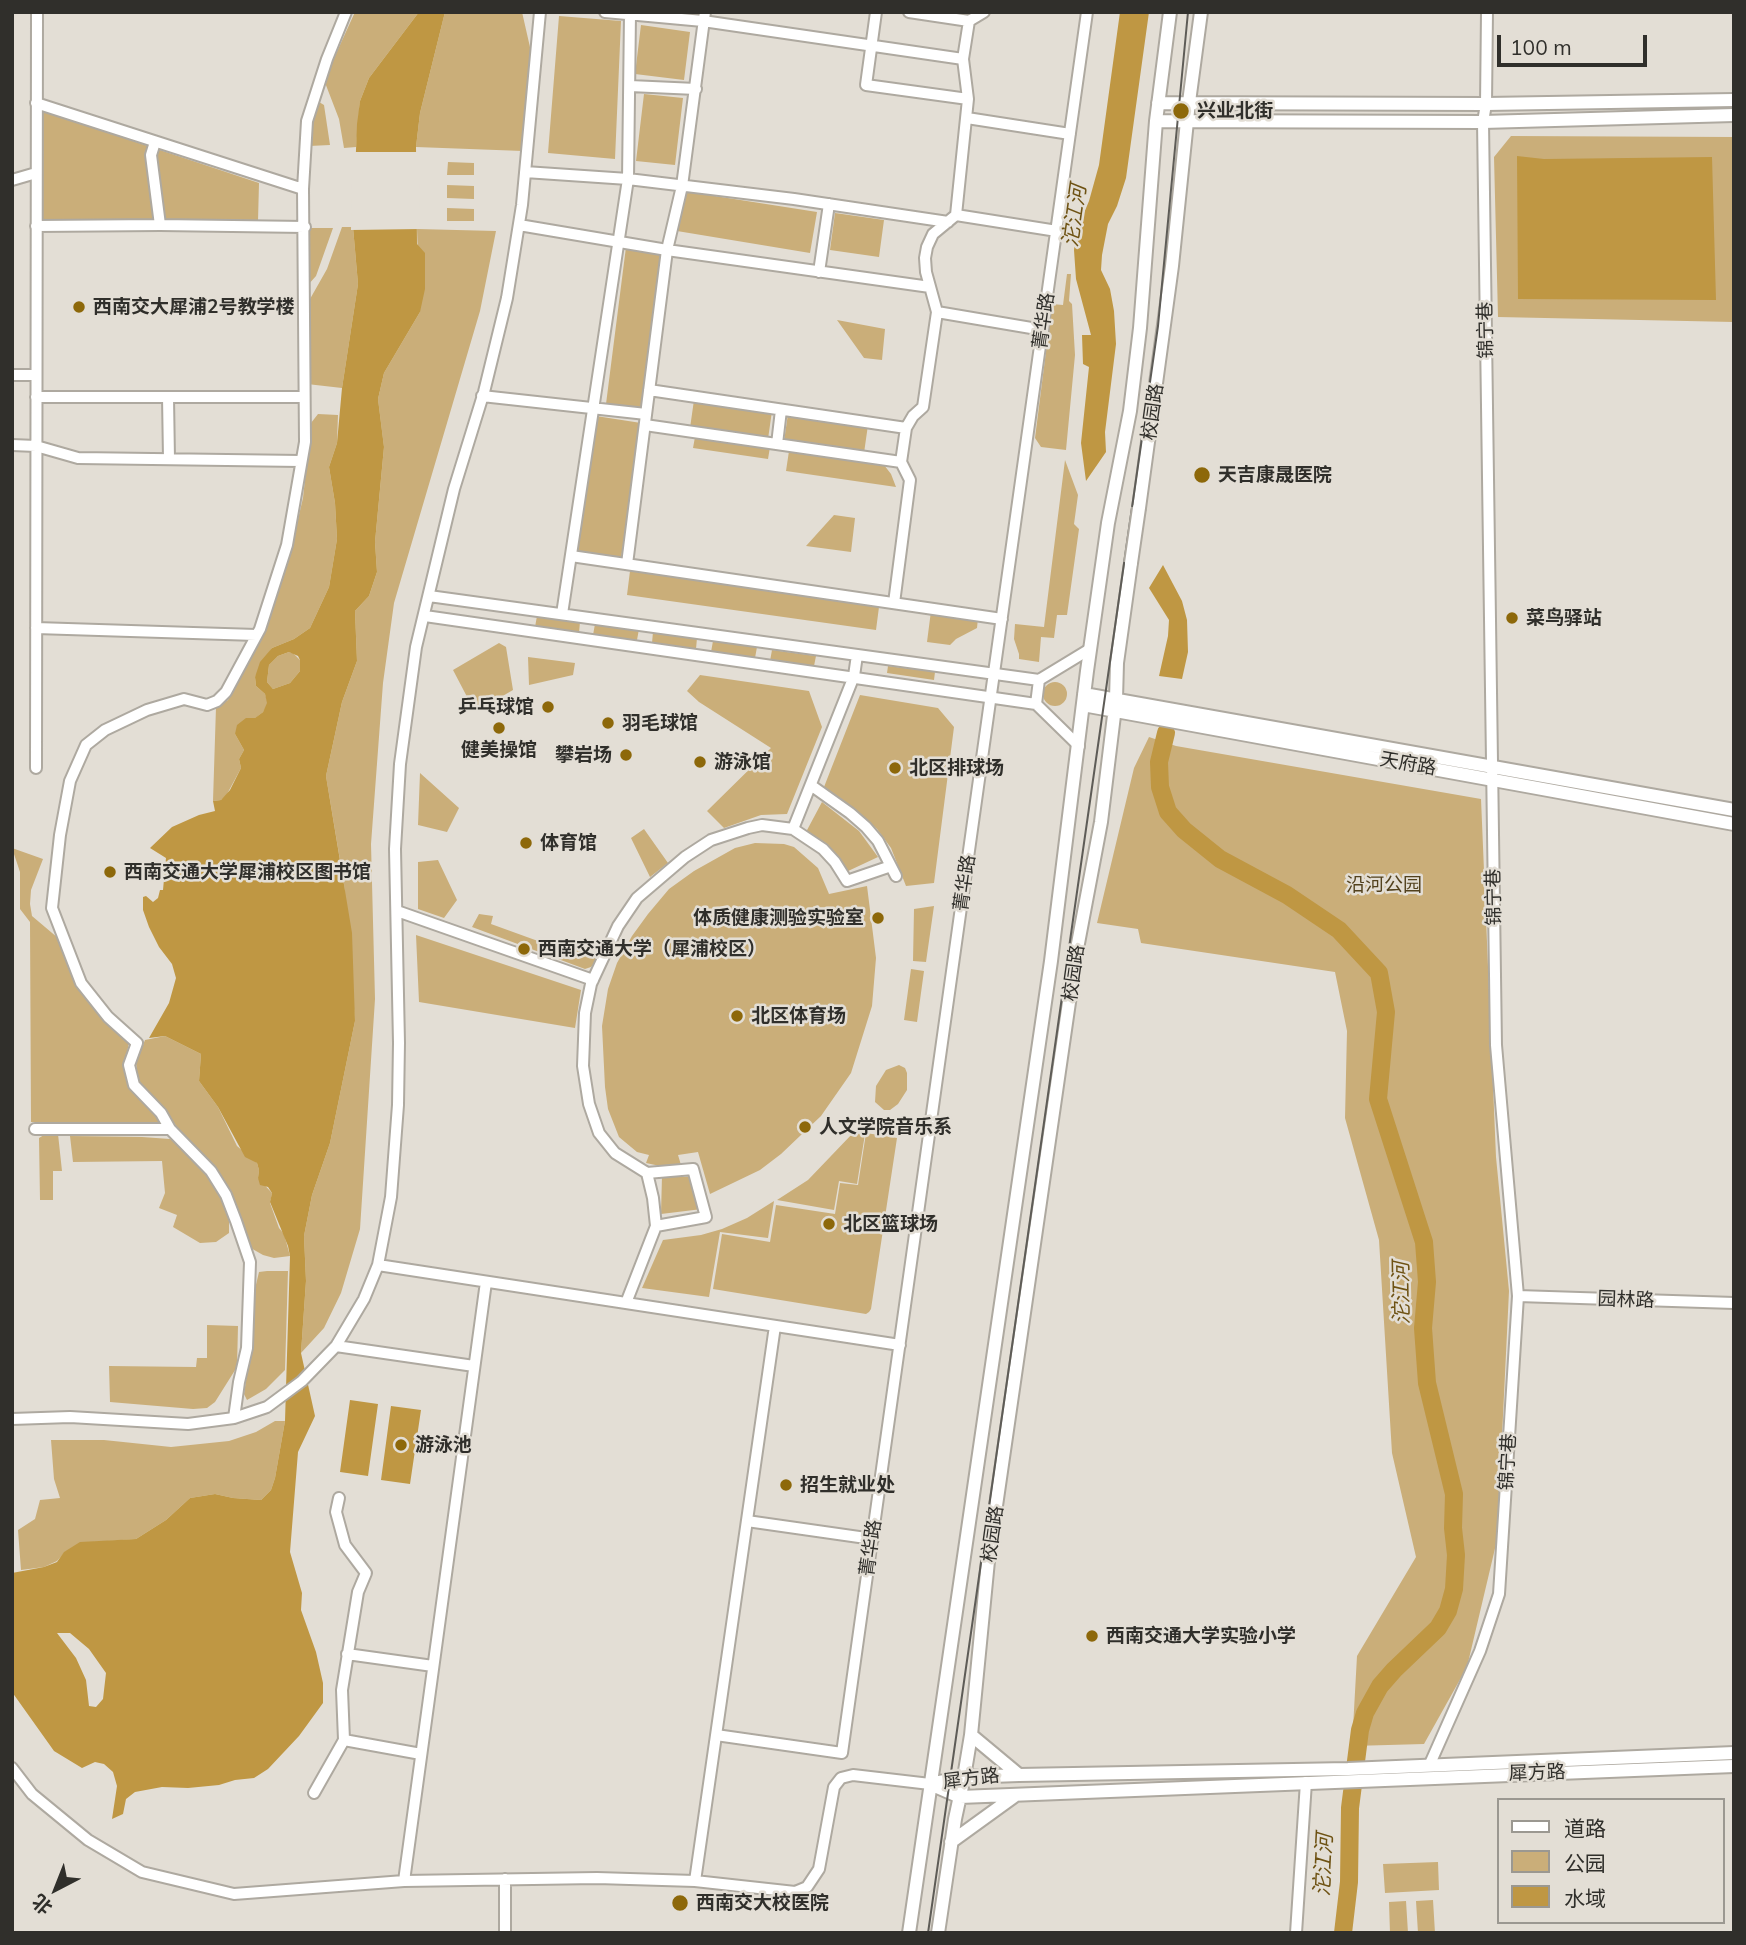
<!DOCTYPE html>
<html>
<head>
<meta charset="utf-8">
<style>
  body { margin:0 }
  #map { position:relative; width:1746px; height:1945px; overflow:hidden; background:#e3ded5; font-family:Mulish,"Noto Sans SC",sans-serif }
  canvas { display:block }
  .frame { position:absolute; inset:0; border:14px solid #302f2b; pointer-events:none }
  .legend { position:absolute; left:1497px; top:1798px; width:228px; height:126px; box-sizing:border-box; background:#e3ded5; border:2px solid #9b9891; margin:0; padding:9px 12px; list-style:none; font-size:21px; color:#302f2b }
  .legend li { display:flex; align-items:center; gap:14px; height:35px }
  .legend b { width:35px; border:2px solid #9b9891 }
  .north { position:absolute; left:21px; top:1854px; width:70px; height:70px; -webkit-text-stroke:5px #e3ded5; paint-order:stroke; rotate:222deg; font-size:19px; font-weight:700; line-height:28px; text-align:center; color:#302f2b }
  .north::after { content:''; display:block; margin:auto; width:24px; height:32px; background:#302f2b; clip-path:polygon(50% 0,100% 100%,50% 72%,0 100%) }
  .scale { position:absolute; left:1497px; top:35px; width:150px; height:32px; box-sizing:border-box; border:4px solid #302f2b; border-top:0; padding-left:9px; font-size:21px; line-height:24px; white-space:nowrap; color:#302f2b; -webkit-text-stroke:5px #e3ded5; paint-order:stroke }
</style>
</head>
<body>
<div id="map">
<canvas width="1746" height="1945"></canvas>
<div class="frame"></div>
<ul class="legend">
<li><b style="height:9px;background:#fff"></b>道路</li>
<li><b style="height:19px;background:#caae79"></b>公园</li>
<li><b style="height:19px;background:#bf9743"></b>水域</li>
</ul>
<div class="north">北</div>
<div class="scale">100 m</div>
</div>
<script>
const context = document.querySelector('canvas').getContext('2d');
context.lineJoin = 'round';
function fill(path, color) { context.fillStyle = color; context.fill(path, 'evenodd'); }
const toPath = rows => new Path2D(rows.map(r => 'M' + r).join(''));
function trace(path, color, width, dash) { context.strokeStyle = color; context.lineWidth = width; context.lineCap = dash ? 'butt' : 'round'; context.setLineDash(dash || []); context.stroke(path); }
function drawText(font, color, halo, rows, align = 'center') {
  context.font = font + ' Mulish,"Noto Sans SC",sans-serif'; context.lineWidth = 5; context.setLineDash([]); context.textBaseline = 'middle'; context.strokeStyle = halo; context.fillStyle = color; for (const [text, x, y, turn = 0] of rows) {
    context.save(); context.translate(x, y); context.rotate((+turn || 0) * Math.PI / 180); context.textAlign = isNaN(turn) ? turn : align; if (halo) context.strokeText(text, 0, 0); context.fillText(text, 0, 0); context.restore();
  }
}
fill(toPath([
  [355,12,419,12,369,78,360,101,356,147,344,148,339,119,324,80],
  [445,12,522,12,532,56,523,151,416,147,420,113],
  [559,16,621,21,615,159,548,153],
  [641,25,690,32,684,80,635,74],
  [644,94,683,98,675,165,636,161],
  [319,102,324,105,330,145,309,146,312,111],
  [43,111,259,183,258,221,41,219],
  [1511,136,1733,137,1734,322,1498,317,1494,157],
  [448,162,474,163,474,175,447,175],
  [447,185,474,186,474,199,447,198],
  [683,191,817,212,810,253,677,231],
  [447,208,474,209,474,221,447,221],
  [835,213,884,220,879,257,830,250],
  [342,227,353,227,358,284,342,388,307,384,310,299,327,269],
  [308,228,333,228,316,276,307,286],
  [417,229,496,231,480,311,394,603,383,683,371,844,375,999,360,1229,341,1293,324,1328,301,1353,306,1281,304,1236,312,1195,330,1143,355,1021,344,884,326,776,342,702,357,661,355,611,369,596,377,572,375,542,384,447,378,399,384,373,420,312],
  [626,247,665,252,644,409,606,404],
  [1067,274,1071,274,1069,301,1072,304,1075,355,1066,450,1041,447,1035,438,1052,304,1063,305],
  [837,320,885,329,882,360,864,358],
  [694,400,772,411,768,439,690,428],
  [318,414,338,415,337,443,329,467,335,503,337,539,329,587,310,628,294,639,272,648,255,677,256,686,265,694,268,703,263,712,235,734,244,750,239,759,241,768,226,796,221,800,213,801,216,707,228,700,274,599,290,553,303,498,311,423],
  [788,414,868,425,864,453,784,441],
  [596,416,641,423,621,559,576,552],
  [695,437,770,447,768,459,693,448],
  [789,451,884,465,891,474,896,487,786,471],
  [1065,460,1078,495,1074,524,1079,529,1067,615,1057,615,1054,638,1041,637,1039,662,1019,659,1019,654,1014,639,1015,624,1044,627],
  [834,515,855,518,851,552,806,546],
  [630,571,879,607,876,630,627,595],
  [931,611,978,618,977,628,956,639,950,645,927,642],
  [537,616,580,622,579,633,535,627],
  [595,624,639,629,637,640,593,635],
  [653,632,697,638,696,649,652,643],
  [713,641,757,647,755,658,711,652],
  [499,643,506,647,513,690,475,712,453,670],
  [772,650,816,656,814,666,770,661],
  [289,652,293,653,300,660,300,671,290,683,273,689,267,682,269,665,278,656],
  [528,657,575,663,573,675,529,685],
  [888,666,935,672,934,680,887,673],
  [700,675,809,691,822,727,787,814,761,815,724,828,707,811,771,748,699,702,687,691],
  '1043 694a12 12 0 1 1 24 0a12 12 0 1 1-24 0Z',
  [860,695,938,708,954,727,934,883,906,886,891,848,877,829,824,787],
  [1149,737,1176,746,1481,799,1496,1157,1509,1291,1497,1540,1467,1667,1424,1744,1352,1746,1357,1656,1416,1557,1392,1453,1379,1240,1345,1118,1347,1031,1335,972,1141,943,1138,929,1097,923,1134,768],
  [420,773,459,808,447,832,418,825],
  [822,802,859,831,878,857,846,872,806,832],
  [644,829,668,863,650,877,631,838],
  [755,843,784,844,794,847,818,868,829,894,867,886,876,958,872,1006,851,1073,821,1116,781,1154,760,1170,710,1194,698,1152,678,1155,681,1165,660,1166,646,1163,649,1155,637,1152,619,1137,608,1109,605,1087,602,1026,608,989,617,963,632,936,648,914,669,889,694,871,735,848],
  [12,848,43,859,31,890,30,904,32,916,58,938,68,963,83,993,125,1036,129,1043,124,1067,126,1080,133,1093,156,1114,160,1122,31,1122,30,922,20,909,20,872],
  [438,860,457,900,444,918,418,909,418,862],
  [934,906,926,962,913,961,914,909],
  [479,914,493,916,491,924,560,949,563,942,597,955,596,961,591,967,585,969,472,927],
  [416,935,581,990,575,1028,419,1002],
  [911,969,924,971,917,1022,904,1020],
  [165,1036,201,1054,199,1081,218,1107,237,1146,257,1163,259,1170,258,1178,272,1193,270,1203,279,1228,284,1234,290,1256,274,1258,263,1255,249,1247,241,1224,191,1143,138,1082,136,1063,145,1040],
  [899,1065,905,1068,907,1073,907,1090,898,1104,890,1110,884,1110,875,1102,876,1086,886,1070],
  [853,1133,865,1134,857,1184,839,1181,834,1210,777,1200,808,1180],
  [866,1133,897,1138,871,1309,869,1312,866,1314,713,1289,722,1234,770,1242,776,1205,835,1214,840,1183,858,1185],
  [58,1134,62,1171,53,1171,53,1200,40,1200,39,1138,44,1135],
  [70,1136,142,1137,170,1139,180,1144,198,1161,215,1185,229,1217,229,1233,216,1242,200,1243,173,1227,177,1215,159,1208,165,1193,162,1161,73,1162],
  [662,1176,692,1177,702,1209,661,1214],
  [774,1201,768,1238,720,1232,709,1297,642,1288,663,1240,701,1235,722,1229,747,1218],
  [267,1271,288,1271,285,1370,266,1389,247,1400,244,1394,254,1325,254,1293,259,1272],
  [207,1325,238,1326,237,1367,215,1402,207,1408,193,1409,110,1402,109,1366,196,1367,197,1358,207,1358],
  [275,1421,285,1421,275,1478,271,1490,261,1500,233,1498,215,1494,190,1498,166,1520,136,1539,93,1542,65,1552,57,1561,44,1567,21,1570,18,1530,35,1519,40,1500,60,1498,54,1479,51,1440,104,1440,171,1447,229,1441,256,1432],
  [1438,1862,1439,1890,1385,1893,1383,1864],
  [1433,1900,1435,1933,1418,1933,1416,1901],
  [1406,1901,1408,1933,1390,1933,1389,1902]
]), '#caae79');
fill(toPath([
  [419,12,445,12,420,113,416,147,417,244,425,253,425,289,420,312,384,373,378,399,384,447,375,542,377,572,369,596,355,611,357,661,342,702,326,776,352,933,355,1021,330,1143,312,1195,304,1236,306,1281,301,1353,315,1416,298,1452,290,1552,302,1593,301,1610,316,1652,323,1683,323,1703,299,1736,268,1769,254,1778,235,1780,219,1785,188,1788,162,1787,135,1792,126,1799,123,1814,112,1819,117,1786,113,1772,104,1764,95,1762,82,1768,54,1751,12,1692,12,1573,44,1567,57,1562,64,1552,80,1542,136,1539,166,1520,190,1498,215,1494,233,1498,261,1500,271,1490,275,1478,285,1421,290,1256,288,1246,270,1202,272,1193,268,1187,260,1185,258,1178,259,1170,257,1163,245,1157,218,1107,199,1081,201,1054,165,1036,149,1038,169,1003,176,978,172,964,159,947,149,927,143,910,143,897,146,896,153,902,158,898,160,890,163,890,166,858,150,848,172,827,199,815,215,811,213,801,221,800,230,790,241,768,239,759,244,750,235,734,237,725,246,718,255,718,263,712,267,703,265,694,256,686,255,677,260,662,272,648,294,639,310,628,329,587,337,539,335,503,329,467,337,443,342,388,358,284,353,227,357,124,360,101,369,78],
  [289,652,298,656,300,660,300,671,290,683,273,689,267,682,269,665,278,656],
  [57,1633,70,1633,89,1649,106,1673,103,1699,96,1707,89,1706,86,1680,76,1658],
  [1120,12,1149,12,1126,178,1117,206,1108,224,1102,255,1101,270,1110,289,1114,311,1116,344,1105,432,1106,452,1086,481,1081,443,1089,367,1083,364,1082,335,1091,335,1076,279,1074,250,1076,232,1089,201,1099,165],
  [1517,156,1544,159,1712,157,1716,300,1518,299],
  [1163,565,1182,601,1187,620,1188,652,1182,679,1159,676,1168,636,1169,620,1149,588],
  [350,1400,378,1404,368,1476,340,1472],
  [391,1406,421,1410,410,1484,381,1480]
]), '#bf9743');
fill(toPath([
  [352,152,419,152,420,229,351,230]
]), '#e3ded5');
trace(toPath([
  [1166,733,1159,762,1160,787,1168,812,1184,830,1220,859,1287,895,1339,930,1379,973,1386,1012,1378,1099,1424,1242,1427,1282,1423,1328,1427,1383,1454,1494,1453,1528,1456,1555,1454,1589,1448,1611,1438,1628,1394,1670,1380,1686,1365,1713,1360,1730,1350,1808,1349,1882,1343,1933]
]), '#bf9743', 18);
const minor = toPath([
  [605,12,703,21,963,59],
  [876,12,866,85,968,99],
  [909,12,969,21],
  [630,86,696,89],
  [36,103,303,189],
  [967,118,1070,134],
  [155,142,151,155,160,225],
  [525,172,628,179,794,199,948,222],
  [12,180,36,173],
  [956,215,1057,231],
  [519,225,667,250,930,287],
  [36,226,160,225,305,227],
  [819,272,829,204],
  [937,312,1043,330],
  [12,375,36,375],
  [649,390,906,428],
  [482,396,646,414],
  [36,397,304,397],
  [168,397,169,459],
  [645,425,901,462],
  [777,444,781,410],
  [12,445,36,446,78,458,301,461],
  [571,556,1002,619],
  [627,564,667,250,682,186,705,12],
  [429,596,1039,680],
  [894,603,910,480,901,462,906,428,913,416,923,407,937,312,926,272,925,258,927,247,933,234,956,215,968,99,963,59,969,21,984,12],
  [562,614,628,179,630,14],
  [425,616,1036,704],
  [36,628,256,635],
  [1079,746,1036,704,1039,680,1090,649],
  [36,768,37,12],
  [812,786,850,813,866,827,878,841,896,876],
  [793,829,854,676,857,655],
  [397,911,593,980],
  [35,1129,170,1129],
  [647,1173,693,1169,706,1217,656,1226],
  [378,1265,900,1345],
  [1518,1296,1734,1303],
  [626,1303,656,1226,653,1198,647,1173,615,1153,599,1133,589,1104,583,1066,585,1013,591,984,618,926,637,898,685,857,711,840,748,828,762,825,793,829,823,849,835,862,847,881,891,866],
  [336,1346,474,1366],
  [234,1418,239,1382,247,1348,250,1262,236,1221,226,1195,211,1171,170,1129,161,1113,134,1085,129,1065,137,1043,108,1017,81,983,52,908,60,835,70,781,86,745,105,730,147,710,184,699,207,705,217,701,226,692,260,629,287,545,305,442,303,189,307,121,327,59,346,12],
  [12,1419,70,1417,188,1424,234,1418,267,1407,302,1381,336,1346,364,1299,378,1265,391,1197,398,1105,399,1043,395,849,400,764,416,647,454,489,484,392,507,298,522,205,540,12],
  [339,1498,336,1512,345,1545,366,1573,358,1592,342,1690,344,1740,421,1754],
  [747,1521,873,1539],
  [347,1654,433,1666],
  [716,1735,842,1753,1087,12],
  [1429,1766,1480,1651,1499,1594,1518,1296,1496,1045,1483,122,1486,104,1487,12],
  [12,1768,32,1794,88,1840,142,1872,234,1894,404,1881,597,1878,695,1881,795,1892,807,1887,819,1869,834,1787,841,1778,853,1775,930,1784],
  [314,1793,344,1740],
  [505,1879,505,1933],
  [404,1881,486,1282],
  [695,1881,775,1326],
  [1296,1933,1306,1782]
]);
const tertiary = toPath([
  [1158,103,1486,104,1734,100],
  [1156,121,1483,122,1734,115],
  [1139,508,1172,266,1189,102,1201,12],
  [1084,694,1734,810],
  [1083,705,1734,824],
  [971,1735,1019,1775],
  [930,1784,960,1797,1734,1766],
  [930,1784,964,1777,1019,1775,1348,1769,1734,1753],
  [951,1842,1016,1795],
  [909,1933,1051,961,1087,671,1108,523,1130,411,1140,328,1156,121,1170,12],
  [938,1933,955,1819,964,1777,971,1735,988,1561,1076,954,1101,822,1116,699,1117,663,1131,563]
]);
trace(minor, '#aea9a0', 14);
trace(tertiary, '#aea9a0', 16);
trace(minor, '#fff', 10);
trace(tertiary, '#fff', 12);
trace(toPath([
  [928,1933,1158,326,1188,12]
]), '#5e5c57', 2);
const tertiaryBridge = toPath([
  [1131,563,1139,508]
]);
trace(tertiaryBridge, '#aea9a0', 16, []);
trace(tertiaryBridge, '#fff', 12);
for (const [x, y, r, color] of [
  [1181,111,9,"#8d680a"],
  [79,307,7,"#8d680a"],
  [1202,475,9,"#8d680a"],
  [1512,618,7,"#8d680a"],
  [548,707,7,"#8d680a"],
  [608,723,7,"#8d680a"],
  [499,728,7,"#8d680a"],
  [626,755,7,"#8d680a"],
  [700,762,7,"#8d680a"],
  [895,768,7,"#8d680a"],
  [526,843,7,"#8d680a"],
  [110,872,7,"#8d680a"],
  [878,918,7,"#8d680a"],
  [524,949,7,"#8d680a"],
  [737,1016,7,"#8d680a"],
  [805,1127,7,"#8d680a"],
  [829,1224,7,"#8d680a"],
  [401,1445,7,"#8d680a"],
  [786,1485,7,"#8d680a"],
  [1092,1636,7,"#8d680a"],
  [680,1903,9,"#8d680a"]
]) { const dot = new Path2D(); dot.arc(x, y, r, 0, 2 * Math.PI); context.fillStyle = color; context.fill(dot); trace(dot, '#e3ded5', 2.5); }
drawText('bold 19px', '#302f2b', '#e3ded5', [
  ["兴业北街",1197,111],
  ["西南交大犀浦2号教学楼",93,307],
  ["天吉康晟医院",1218,475],
  ["菜鸟驿站",1526,618],
  ["乒乓球馆",534,707,"right"],
  ["羽毛球馆",622,723],
  ["健美操馆",499,750,"center"],
  ["攀岩场",612,755,"right"],
  ["游泳馆",714,762],
  ["北区排球场",909,768],
  ["体育馆",540,843],
  ["西南交通大学犀浦校区图书馆",124,872],
  ["体质健康测验实验室",864,918,"right"],
  ["西南交通大学（犀浦校区）",538,949],
  ["北区体育场",751,1016],
  ["人文学院音乐系",819,1127],
  ["北区篮球场",843,1224],
  ["游泳池",415,1445],
  ["招生就业处",800,1485],
  ["西南交通大学实验小学",1106,1636],
  ["西南交大校医院",696,1903]
], 'left');
drawText('19px', '#302f2b', '#e3ded5', [
  ["菁华路",1044,321,-82],
  ["锦宁巷",1486,330,-91],
  ["校园路",1153,412,-82],
  ["天府路",1408,764,10],
  ["菁华路",965,883,-82],
  ["锦宁巷",1494,897,-91],
  ["校园路",1074,973,-82],
  ["园林路",1626,1300,2],
  ["锦宁巷",1508,1462,-87],
  ["校园路",993,1534,-82],
  ["菁华路",871,1548,-82],
  ["犀方路",1537,1773,-2],
  ["犀方路",971,1779,-7]
]);
drawText('19px', '#52411d', '#e3ded5', [
  ["沿河公园",1384,885]
]);
drawText('italic 21px', '#6e5213', '#e3ded5', [
  ["沱江河",1075,216,-82],
  ["沱江河",1402,1293,-91],
  ["沱江河",1324,1865,-87]
]);
</script>
</body>
</html>
